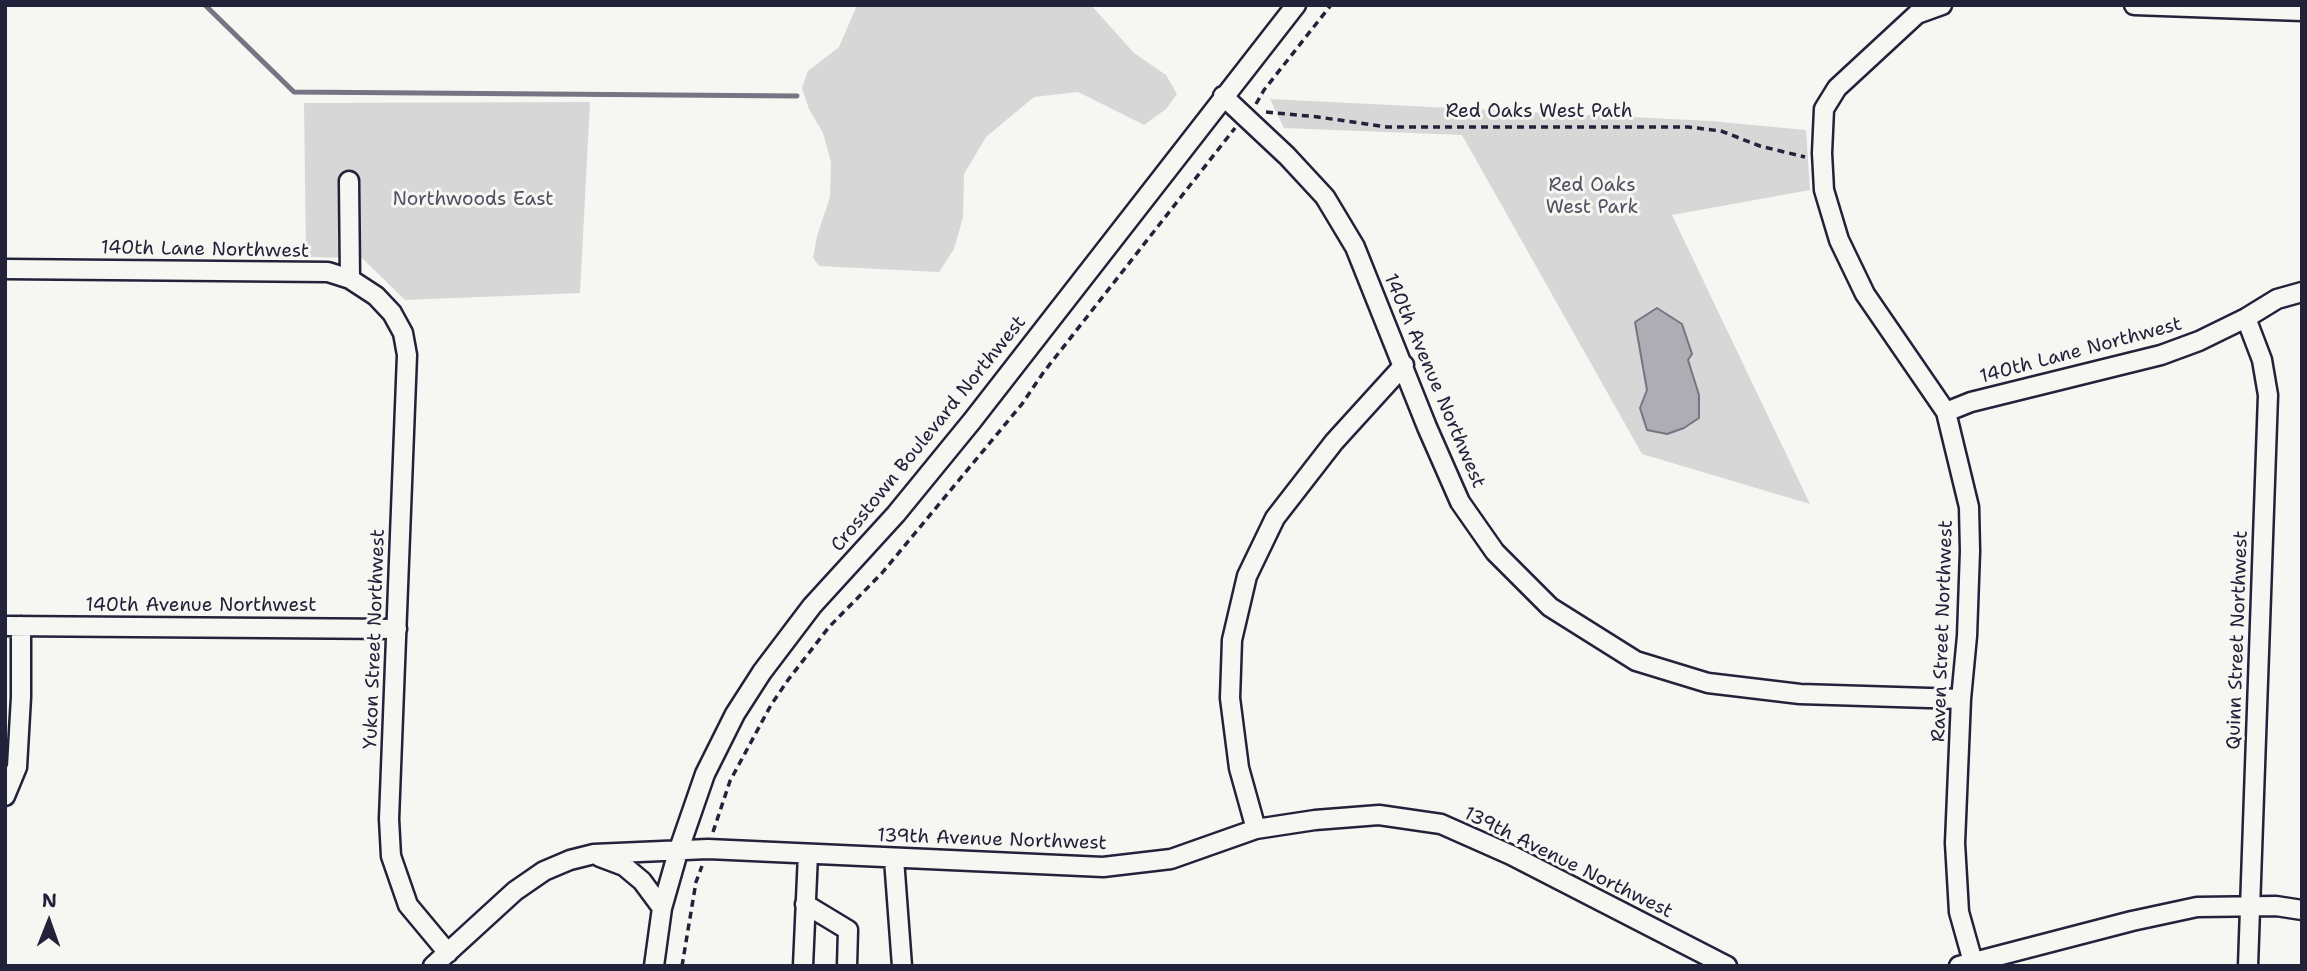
<!DOCTYPE html>
<html>
<head>
<meta charset="utf-8">
<style>
  body { margin:0 }
  #map { position:relative; width:2307px; height:971px; overflow:hidden; background:#f6f6f2; font-family:"Shantell Sans",sans-serif }
  canvas { display:block }
  .frame { position:absolute; inset:0; border:7px solid #22223b; pointer-events:none }
  .north { position:absolute; left:14px; top:887px; width:70px; height:70px; -webkit-text-stroke:5px #f6f6f2; paint-order:stroke; rotate:1deg; font-size:19px; font-weight:700; line-height:28px; text-align:center; color:#22223b }
  .north::after { content:''; display:block; margin:auto; width:24px; height:32px; background:#22223b; clip-path:polygon(50% 0,100% 100%,50% 72%,0 100%) }
</style>
</head>
<body>
<div id="map">
<canvas width="2307" height="971"></canvas>
<div class="frame"></div>
<div class="north">N</div>
</div>
<script>
const context = document.querySelector('canvas').getContext('2d');
context.lineJoin = 'round';
function fill(path, color) { context.fillStyle = color; context.fill(path, 'evenodd'); }
const toPath = rows => new Path2D(rows.map(r => 'M' + r).join(''));
function trace(path, color, width, dash) { context.strokeStyle = color; context.lineWidth = width; context.lineCap = dash ? 'butt' : 'round'; context.setLineDash(dash || []); context.stroke(path); }
function drawText(font, color, halo, rows, align = 'center') {
  context.font = font + ' "Shantell Sans",sans-serif'; context.lineWidth = 6; context.setLineDash([]); context.textBaseline = 'middle'; context.strokeStyle = halo; context.fillStyle = color; for (const [text, x, y, turn = 0] of rows) {
    context.save(); context.translate(x, y); context.rotate((+turn || 0) * Math.PI / 180); context.textAlign = isNaN(turn) ? turn : align; if (halo) context.strokeText(text, 0, 0); context.fillText(text, 0, 0); context.restore();
  }
}
fill(toPath([
  [857,5,1091,5,1134,53,1166,75,1177,94,1166,109,1144,125,1078,92,1034,97,986,137,964,174,963,217,954,249,939,272,819,266,813,258,817,236,830,197,831,162,823,133,809,109,802,88,808,71,839,47],
  [1270,99,1711,121,1806,130,1810,190,1672,215,1810,504,1642,454,1462,135,1284,128],
  [590,102,580,293,405,300,362,258,306,257,304,103]
]), '#d7d7d7');
const water = toPath([
  [1657,308,1682,324,1692,354,1688,360,1699,395,1699,418,1684,428,1667,434,1647,430,1640,408,1647,390,1635,322,1657,308]
]);
fill(water, '#adadb3');
trace(water, '#757583', 2);
trace(toPath([
  [205,5,294,92,797,96]
]), '#757583', 5);
const minor = toPath([
  [1942,5,1917,14,1837,88,1824,109,1822,153,1824,190,1839,240,1865,294,1946,412,1969,507,1970,551,1967,636,1961,699,1955,843,1959,912,1973,962],
  [2134,5,2302,11],
  [1223,96,1287,156,1325,197,1355,247,1427,427,1460,502,1495,552,1550,607,1636,661,1708,683,1800,694,1961,699],
  [349,181,350,279],
  [5,269,328,272,350,279,376,296,392,313,403,333,407,355,389,819,391,856,408,905,448,953],
  [2246,318,2262,360,2268,395,2248,966],
  [1946,412,1971,402,2161,355,2199,341,2246,318,2277,299,2302,292],
  [5,626,397,629],
  [5,796,17,767,21,697,21,626],
  [1256,829,1239,768,1230,698,1232,640,1247,576,1275,518,1334,442,1404,365],
  [600,857,624,866,642,881,662,908],
  [894,859,902,966],
  [805,904,848,930,847,966],
  [433,966,515,891,544,871,570,860,594,854,708,849,1103,867,1171,859,1256,829,1315,820,1379,815,1441,824,1511,855,1727,966],
  [654,966,662,908,678,852,705,774,735,714,762,672,812,606,896,514,972,421,1296,5],
  [803,966,808,854],
  [1959,966,2132,921,2197,907,2276,906,2302,910]
]);
trace(minor, '#22223b', 23);
trace(toPath([
  [1256,104,1264,90,1331,5],
  [1266,112,1318,117,1387,127,1688,127,1721,131,1760,146,1805,157],
  [713,832,730,781,771,705,788,680,829,627,882,573,1022,404,1043,373,1235,128],
  [682,966,696,882,702,866]
]), '#22223b', 3.5, [7, 5]);
trace(minor, '#f6f6f2', 18);
drawText('19px', '#22223b', '#f6f6f2', [
  ["Red Oaks West Path",1539,112],
  ["140th Lane Northwest",205,250,1],
  ["140th Lane Northwest",2081,351,-15],
  ["140th Avenue Northwest",1434,381,67],
  ["Crosstown Boulevard Northwest",929,434,-51],
  ["140th Avenue Northwest",201,606],
  ["Raven Street Northwest",1943,631,-88],
  ["Yukon Street Northwest",375,639,-88],
  ["Quinn Street Northwest",2238,640,-88],
  ["139th Avenue Northwest",992,840,2],
  ["139th Avenue Northwest",1568,863,26]
]);
drawText('19px', '#4f4f62', '#f6f6f2', [
  ["Red Oaks",1592,186],
  ["West Park",1592,208],
  ["Northwoods East",473,200]
]);
</script>
</body>
</html>
